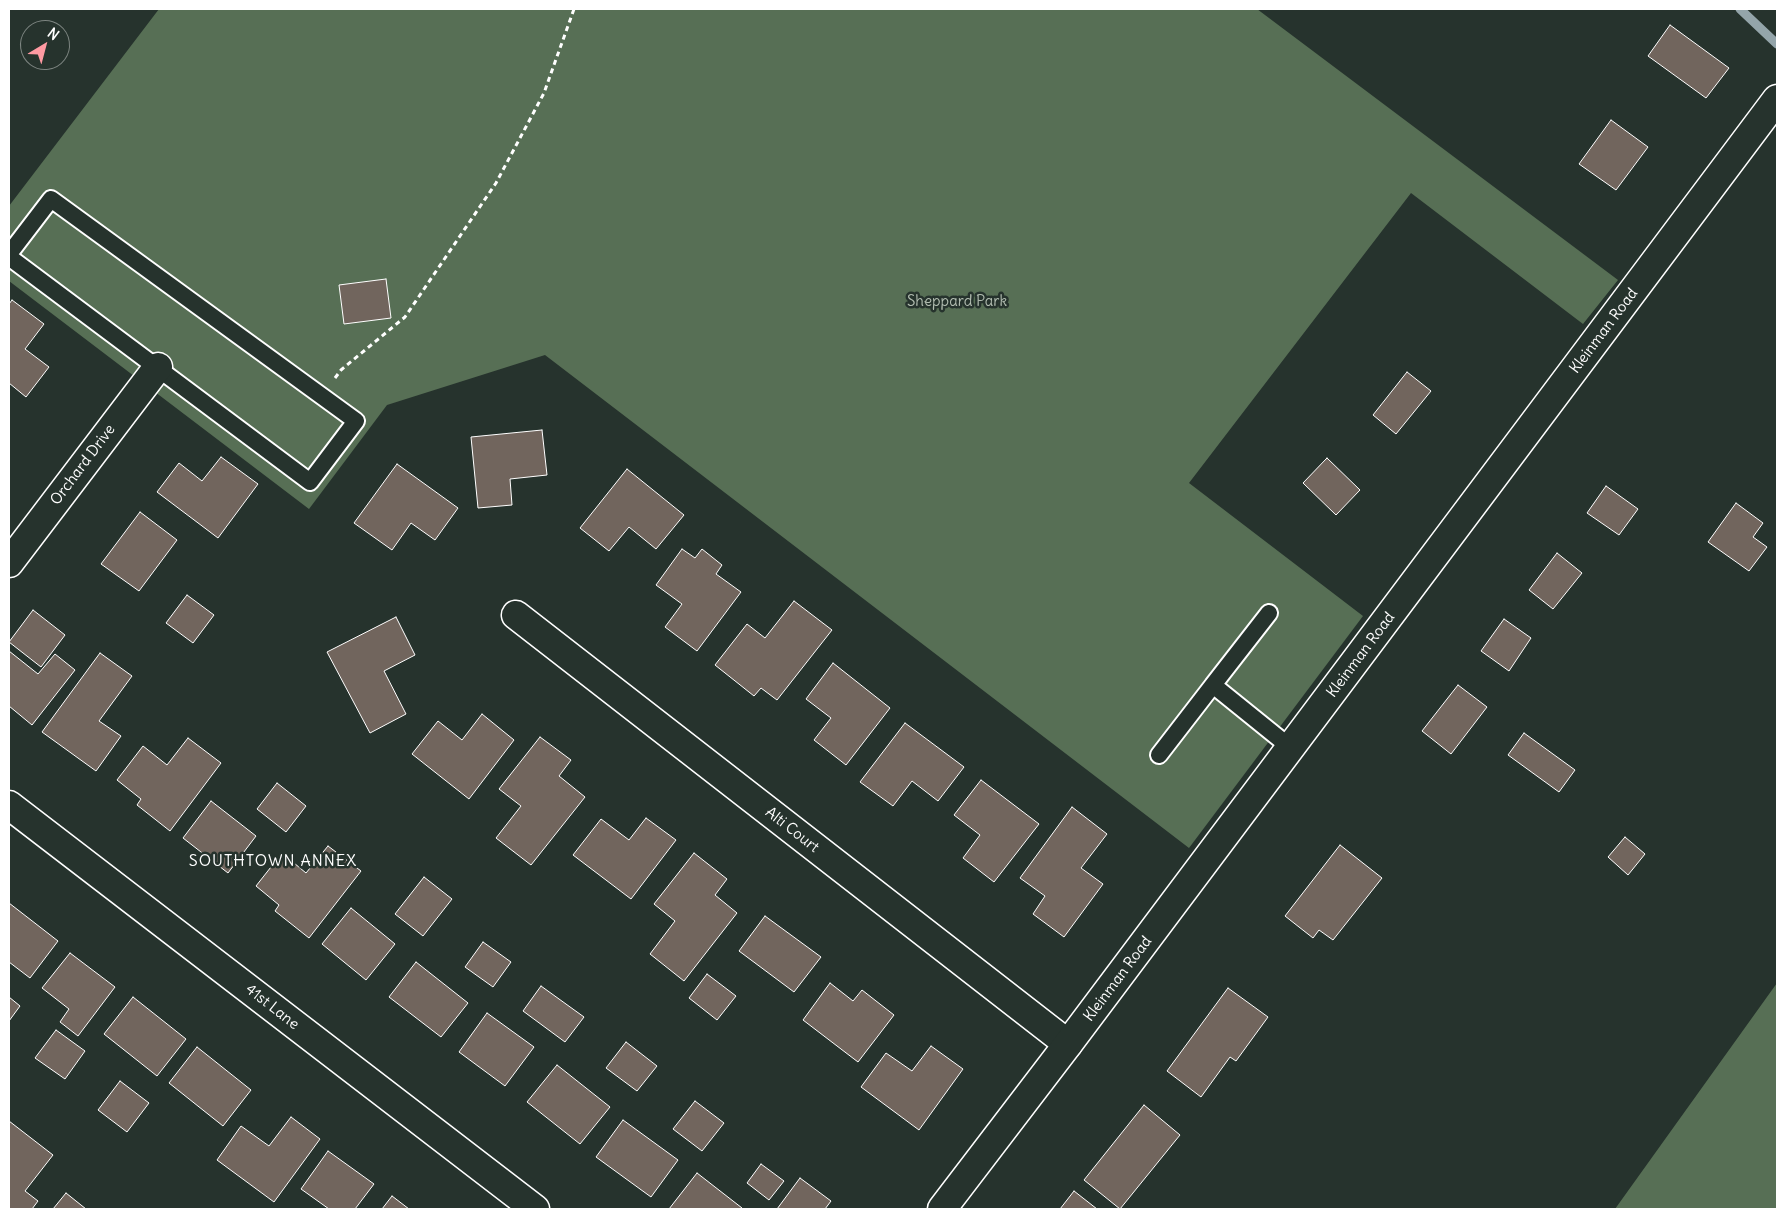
<!DOCTYPE html>
<html>
<head>
<meta charset="utf-8">
<style>
  body { margin:0 }
  #map { position:relative; width:1786px; height:1218px; overflow:hidden; background:#26332d; font-family:Delius,sans-serif }
  canvas { display:block }
  .frame { position:absolute; inset:0; border:10px solid #fff; pointer-events:none }
  .north { position:absolute; left:20px; top:20px; width:50px; height:50px; box-sizing:border-box; background:#26332d; border:1px solid #7d8581; border-radius:50%; rotate:37deg; font-size:14px; font-weight:700; line-height:20px; text-align:center; color:#fff }
  .north::after { content:''; display:block; margin:auto; width:18px; height:22px; background:#ff9aa2; clip-path:polygon(50% 0,100% 100%,50% 72%,0 100%) }
</style>
</head>
<body>
<div id="map">
<canvas width="1786" height="1218"></canvas>
<div class="frame"></div>
<div class="north">N</div>
</div>
<script>
const context = document.querySelector('canvas').getContext('2d');
context.lineJoin = 'round';
function fill(path, color) { context.fillStyle = color; context.fill(path, 'evenodd'); }
const toPath = rows => new Path2D(rows.map(r => 'M' + r).join(''));
function trace(path, color, width, dash) { context.strokeStyle = color; context.lineWidth = width; context.lineCap = dash ? 'butt' : 'round'; context.setLineDash(dash || []); context.stroke(path); }
function drawText(font, color, halo, rows, align = 'center') {
  context.font = font + ' Delius,sans-serif'; context.lineWidth = 5; context.setLineDash([]); context.textBaseline = 'middle'; context.strokeStyle = halo; context.fillStyle = color; for (const [text, x, y, turn = 0] of rows) {
    context.save(); context.translate(x, y); context.rotate((+turn || 0) * Math.PI / 180); context.textAlign = isNaN(turn) ? turn : align; if (halo) context.strokeText(text, 0, 0); context.fillText(text, 0, 0); context.restore();
  }
}
fill(toPath([
  [159,9,1257,9,1618,280,1583,324,1411,193,1189,483,1363,616,1189,848,545,355,387,405,309,509,9,281,9,206],
  [1777,983,1777,1209,1615,1209]
]), '#576f55');
trace(toPath([
  [1740,9,1777,44]
]), '#94a5aa', 9);
const building = toPath([
  [1670,25,1729,68,1706,98,1648,56,1670,25],
  [1611,120,1648,147,1616,190,1579,164,1611,120],
  [386,279,391,318,344,324,339,285,386,279],
  [12,300,44,324,25,349,49,367,26,397,9,383,9,304,12,300],
  [1407,372,1431,391,1396,434,1373,415,1407,372],
  [542,430,547,475,510,479,512,505,478,508,471,437,542,430],
  [221,457,258,484,218,538,157,492,179,463,202,481,221,457],
  [1327,458,1360,490,1336,515,1303,483,1327,458],
  [397,464,458,508,435,540,411,523,392,550,354,523,397,464],
  [627,469,684,515,656,549,629,527,609,551,580,528,627,469],
  [1606,486,1638,509,1619,535,1587,513,1606,486],
  [1736,503,1763,523,1753,537,1767,547,1749,571,1708,542,1736,503],
  [140,512,177,540,139,591,101,564,140,512],
  [682,549,695,558,702,549,722,565,716,574,741,592,697,651,665,627,682,604,656,585,682,549],
  [1557,553,1582,573,1553,609,1529,590,1557,553],
  [187,595,214,615,193,643,166,623,187,595],
  [794,601,832,630,777,700,761,688,754,696,715,665,747,624,765,638,794,601],
  [33,610,65,635,41,667,9,642,33,610],
  [396,617,415,655,384,671,406,714,370,733,327,652,396,617],
  [1504,619,1531,638,1509,671,1481,651,1504,619],
  [9,651,38,674,55,654,75,670,32,725,9,706,9,651],
  [100,653,132,676,99,721,121,736,96,771,42,732,100,653],
  [833,663,890,708,846,765,814,740,831,718,806,699,833,663],
  [1458,685,1487,707,1451,754,1422,731,1458,685],
  [482,714,514,740,469,799,412,754,438,721,462,740,482,714],
  [905,723,964,767,938,801,912,781,893,806,860,782,905,723],
  [1524,733,1575,770,1559,792,1508,755,1524,733],
  [540,737,571,760,559,776,585,797,531,865,496,838,521,806,499,789,540,737],
  [188,738,221,763,170,831,137,805,141,799,117,780,143,746,167,765,188,738],
  [981,780,1039,824,994,882,963,858,980,835,954,815,981,780],
  [277,783,306,806,286,832,257,809,277,783],
  [211,801,256,836,228,873,183,838,211,801],
  [1072,807,1107,834,1081,868,1103,884,1064,937,1033,914,1045,896,1020,878,1072,807],
  [646,818,676,840,631,899,573,855,601,819,629,840,646,818],
  [1625,837,1645,854,1628,875,1608,857,1625,837],
  [1340,845,1382,878,1333,940,1319,930,1313,938,1285,916,1340,845],
  [328,846,361,871,309,938,275,911,279,905,256,886,282,853,306,873,328,846],
  [694,853,727,879,715,895,737,913,684,981,650,954,675,921,654,904,694,853],
  [424,877,452,899,423,936,395,914,424,877],
  [9,903,58,941,30,978,9,962,9,903],
  [351,908,395,944,366,980,322,944,351,908],
  [765,916,821,957,794,992,739,951,765,916],
  [483,942,511,962,493,987,465,967,483,942],
  [70,953,115,987,78,1036,60,1022,69,1009,42,988,70,953],
  [416,962,468,1003,441,1037,389,997,416,962],
  [707,974,736,996,717,1020,689,998,707,974],
  [830,983,853,1001,862,990,894,1015,858,1062,803,1020,830,983],
  [541,986,584,1017,565,1042,523,1011,541,986],
  [1228,988,1268,1017,1236,1061,1230,1057,1201,1097,1167,1071,1228,988],
  [9,997,20,1006,9,1021,9,997],
  [133,997,186,1039,157,1076,104,1034,133,997],
  [487,1013,534,1047,505,1086,459,1052,487,1013],
  [56,1030,85,1051,65,1079,35,1058,56,1030],
  [626,1042,657,1066,637,1091,606,1068,626,1042],
  [931,1046,963,1069,919,1130,861,1087,886,1053,912,1071,931,1046],
  [197,1047,251,1090,223,1126,169,1083,197,1047],
  [557,1065,610,1107,580,1144,527,1102,557,1065],
  [120,1081,149,1103,127,1132,98,1110,120,1081],
  [695,1101,724,1123,702,1151,673,1129,695,1101],
  [1144,1105,1180,1135,1120,1209,1084,1180,1144,1105],
  [291,1117,320,1139,274,1202,217,1160,241,1126,269,1146,291,1117],
  [623,1120,678,1160,651,1197,596,1157,623,1120],
  [9,1121,53,1155,25,1191,38,1201,32,1209,9,1209,9,1121],
  [328,1151,374,1184,355,1209,329,1209,301,1189,328,1151],
  [761,1164,784,1181,769,1200,747,1183,761,1164],
  [697,1173,742,1208,741,1209,669,1209,697,1173],
  [800,1178,831,1201,825,1209,777,1209,800,1178],
  [1074,1191,1097,1209,1060,1209,1074,1191],
  [66,1193,86,1209,53,1209,66,1193],
  [392,1196,409,1209,382,1209,392,1196]
]);
fill(building, '#71655d');
trace(building, '#fff', 1);
const service = toPath([
  [9,254,51,199,356,421,310,482,9,257],
  [1269,613,1213,685,1291,748],
  [1159,755,1213,685]
]);
const minor = toPath([
  [9,563,158,367],
  [516,615,1068,1044],
  [9,805,535,1209]
]);
const tertiary = toPath([
  [942,1209,1068,1044,1777,99]
]);
trace(service, '#fff', 20);
trace(minor, '#fff', 31);
trace(tertiary, '#fff', 31);
trace(toPath([
  [335,378,341,370,405,317,496,183,544,93,574,9]
]), '#fff', 3, [5, 4]);
trace(service, '#26332d', 16);
trace(minor, '#26332d', 28);
trace(tertiary, '#26332d', 28);
drawText('15px', '#b3beb2', '#26332d', [
  ["Sheppard Park",957,302]
]);
drawText('15px', '#fff', '#26332d', [
  ["Kleinman Road",1604,331,-53],
  ["Orchard Drive",83,465,-53],
  ["Kleinman Road",1361,655,-53],
  ["Alti Court",792,830,38],
  ["Kleinman Road",1118,979,-53],
  ["41st Lane",272,1007,38]
]);
context.letterSpacing = '1px';
drawText('16px', '#fff', '#26332d', [
  ["SOUTHTOWN ANNEX",273,861]
]);
context.letterSpacing = '0px';
</script>
</body>
</html>
